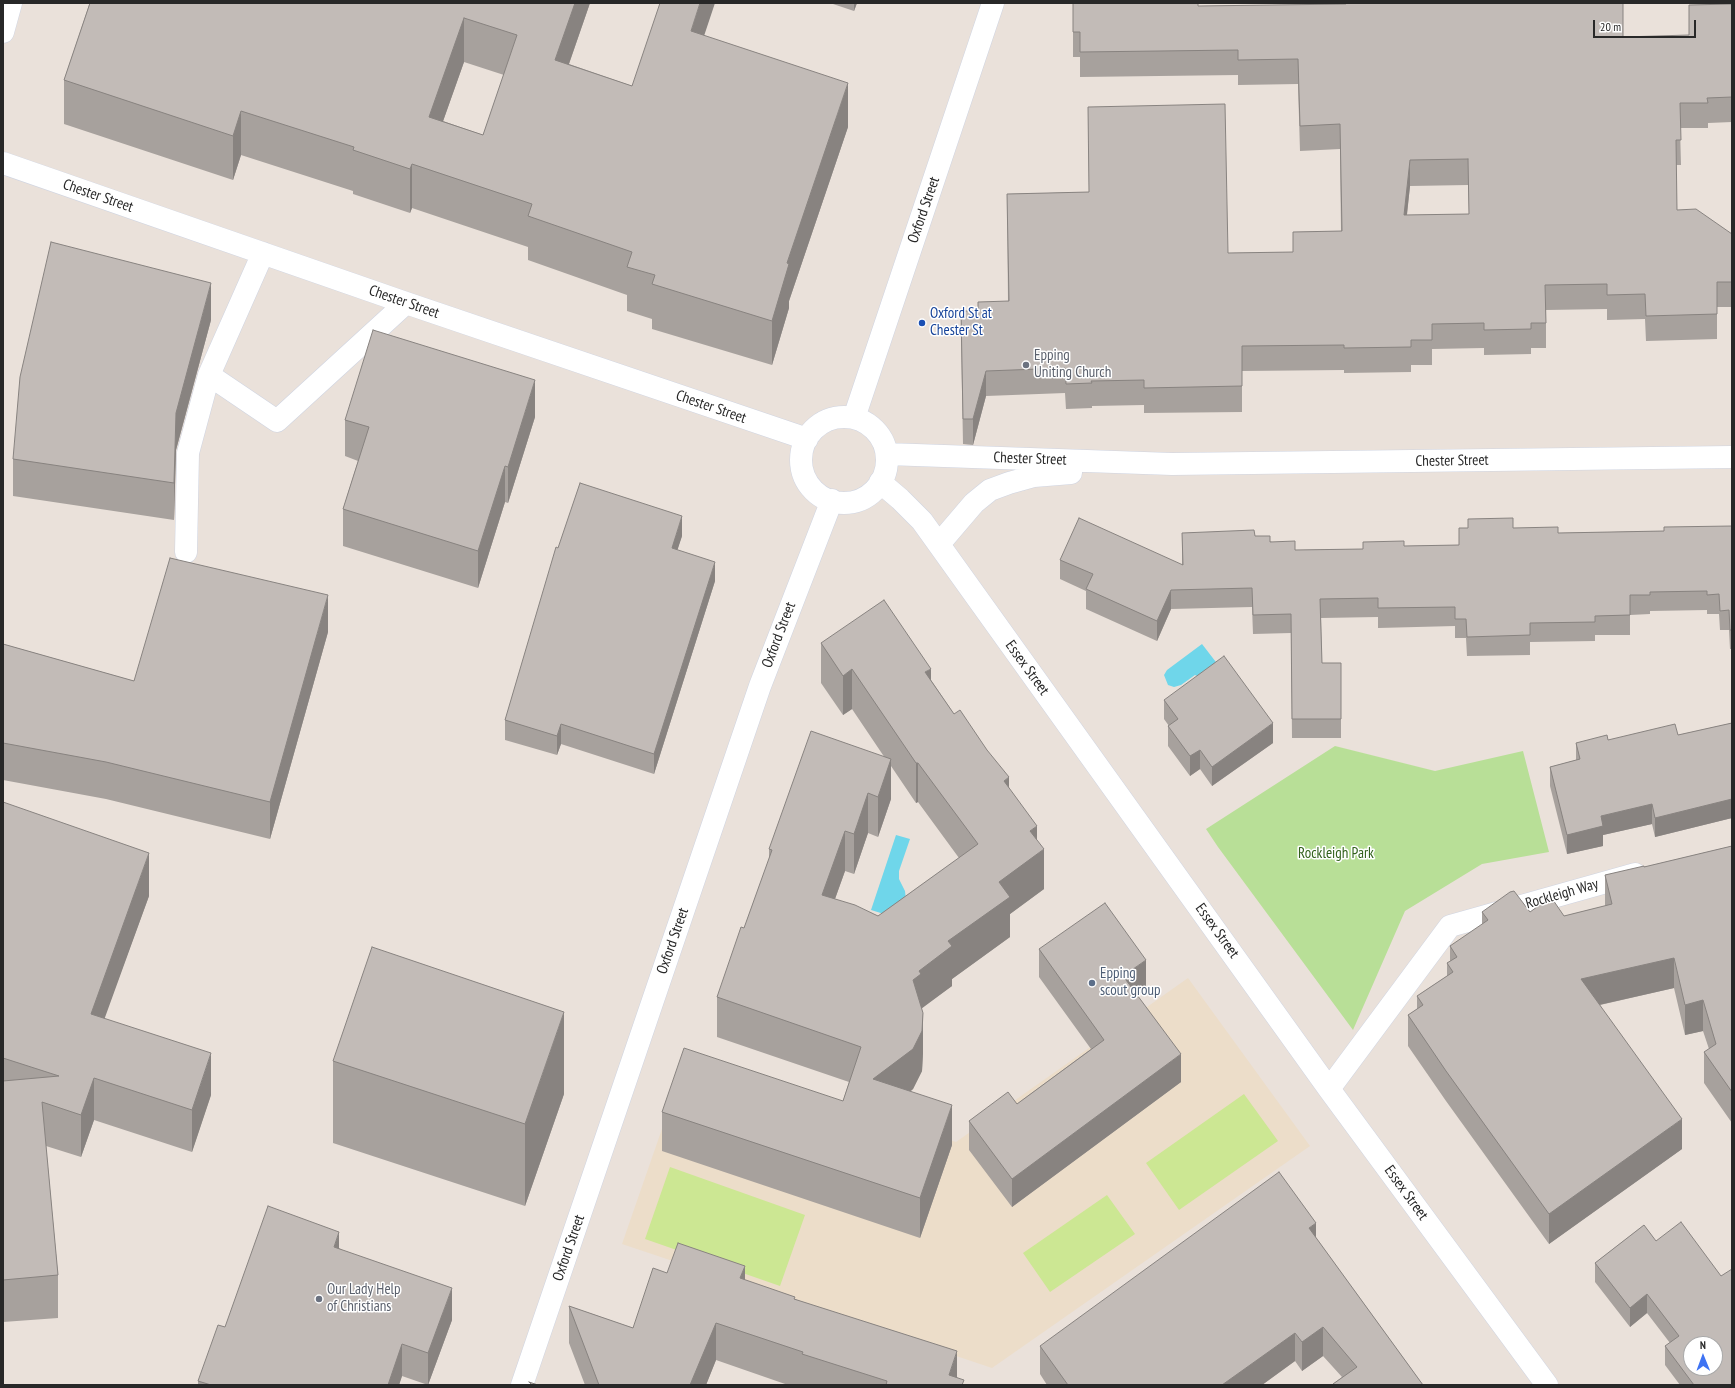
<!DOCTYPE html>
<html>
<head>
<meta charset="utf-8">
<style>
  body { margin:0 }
  #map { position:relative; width:1735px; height:1388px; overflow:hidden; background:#eae1da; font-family:"PT Sans Narrow",sans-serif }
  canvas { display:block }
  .frame { position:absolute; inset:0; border:4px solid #282828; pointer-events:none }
  .north { position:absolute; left:1683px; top:1336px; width:40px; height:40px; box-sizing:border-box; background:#fff; border:1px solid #a9a9a9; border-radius:50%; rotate:359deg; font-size:11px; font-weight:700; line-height:16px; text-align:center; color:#282828 }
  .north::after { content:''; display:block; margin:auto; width:14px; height:18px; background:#3e73f3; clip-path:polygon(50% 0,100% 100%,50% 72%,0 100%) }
  .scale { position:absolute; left:1593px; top:20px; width:103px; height:18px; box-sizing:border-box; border:2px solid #282828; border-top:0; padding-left:5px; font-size:12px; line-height:14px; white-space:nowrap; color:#282828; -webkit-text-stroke:3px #fff; paint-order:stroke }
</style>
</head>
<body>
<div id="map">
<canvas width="1735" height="1388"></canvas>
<div class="frame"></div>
<div class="north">N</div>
<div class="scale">20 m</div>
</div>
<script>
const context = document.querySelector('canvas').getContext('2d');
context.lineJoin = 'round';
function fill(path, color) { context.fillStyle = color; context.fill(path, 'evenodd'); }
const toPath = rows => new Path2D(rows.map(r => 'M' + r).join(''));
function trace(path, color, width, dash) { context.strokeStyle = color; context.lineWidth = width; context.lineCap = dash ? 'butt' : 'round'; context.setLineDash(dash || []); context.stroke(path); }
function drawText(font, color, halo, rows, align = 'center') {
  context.font = font + ' "PT Sans Narrow",sans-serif'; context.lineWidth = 3; context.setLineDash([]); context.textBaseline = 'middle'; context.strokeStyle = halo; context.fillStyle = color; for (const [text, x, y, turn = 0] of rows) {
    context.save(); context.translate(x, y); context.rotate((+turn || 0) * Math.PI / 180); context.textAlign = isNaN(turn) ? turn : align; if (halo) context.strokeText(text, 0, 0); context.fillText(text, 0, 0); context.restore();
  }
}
fill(toPath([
  [1188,978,1310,1146,992,1368,622,1244,688,1054,956,1142]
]), '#ecddc9');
fill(toPath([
  [1335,746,1435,771,1523,751,1549,852,1482,864,1405,911,1353,1030,1218,847,1206,829]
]), '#b8df97');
fill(toPath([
  [1244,1094,1278,1141,1179,1210,1146,1163],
  [670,1167,805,1215,780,1286,645,1239],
  [1107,1195,1135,1234,1050,1292,1023,1253]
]), '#cce793');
fill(toPath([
  [1202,644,1219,666,1203,679,1195,675,1181,685,1174,687,1168,685,1164,675,1167,670],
  [896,835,910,839,899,871,899,879,905,891,906,900,884,914,871,910]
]), '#6fd6ea');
const minor = toPath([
  [3,32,11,3],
  [3,163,406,303,807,439],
  [263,253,209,375,277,421,406,303],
  '801 460a43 43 0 1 1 86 0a43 43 0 1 1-86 0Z',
  [854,418,993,3],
  [887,454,1172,464,1732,457],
  [880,482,900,499,922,521,1329,1089,1547,1385],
  [939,544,974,503,990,490,1009,483,1034,476,1071,473],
  [186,552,188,453,209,375],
  [1329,1089,1450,926,1635,874],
  [522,1385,760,686,832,500]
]);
trace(minor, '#cfd4e1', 23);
trace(minor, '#fff', 22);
fill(toPath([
  [89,3,590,3,569,64,632,86,704,35,848,127,789,301,789,308,772,365,652,329,652,319,627,311,627,295,528,260,528,247,412,208,410,213,353,194,353,191,241,155,233,180,64,124,64,80,89,5],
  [464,62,504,75,483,135,443,121],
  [830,3,857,3,854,11],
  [1073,3,1198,6,1345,4,1345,3,1623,3,1623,37,1689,36,1689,5,1732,4,1732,122,1708,123,1708,128,1680,128,1681,165,1676,165,1677,210,1732,234,1732,307,1717,307,1717,339,1646,341,1645,319,1607,320,1607,309,1546,310,1546,348,1531,348,1531,354,1484,355,1484,348,1432,349,1432,365,1411,365,1411,372,1344,373,1344,370,1242,371,1242,412,1144,413,1144,405,1092,406,1092,408,1066,409,1065,393,986,396,973,445,963,444,961,336,961,311,978,311,1008,301,1007,194,1089,192,1088,107,1228,253,1293,252,1293,232,1341,231,1340,149,1300,151,1298,84,1238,85,1238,75,1080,77,1080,57,1073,57],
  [1468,185,1469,214,1407,215,1410,186],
  [211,320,176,450,174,520,13,496,13,459],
  [535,417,508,503,505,502,478,588,343,546,343,509,358,461,345,456,345,420],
  [1732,526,1732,649,1730,649,1729,630,1720,630,1719,614,1707,614,1707,610,1650,611,1650,614,1630,615,1630,635,1595,635,1595,641,1530,642,1530,655,1467,656,1466,638,1455,638,1455,626,1378,628,1378,617,1321,618,1322,663,1341,663,1341,738,1292,738,1291,633,1253,634,1252,607,1171,609,1157,641,1086,609,1086,591,1060,579,1060,560,1182,565,1182,533,1255,536,1295,550,1363,549,1404,546,1459,545,1513,528,1558,533,1664,531],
  [682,536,677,550,715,581,654,774,561,744,557,755,505,740,505,720,558,548],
  [328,632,270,839,106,799,3,780,3,644,134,681],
  [821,643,931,680,954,714,1009,789,1037,841,1044,889,1010,914,1010,937,952,979,952,986,921,1008,923,1053,922,1071,913,1089,911,1091,952,1145,920,1238,662,1151,662,1112,843,1101,849,1082,717,1037,717,997,744,928,769,860,769,849,885,758,852,709,843,715,821,683],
  [891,766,916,803,918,802,959,858,878,916,835,899,845,871,854,874,868,833,878,837,891,799],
  [1164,700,1273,743,1212,786,1200,769,1190,776,1168,746,1168,726,1169,726,1164,719],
  [1732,723,1732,818,1655,837,1652,824,1603,835,1603,846,1567,854,1550,786,1550,767,1576,760,1576,743,1678,735],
  [3,802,149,896,104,1018,211,1095,192,1152,94,1120,81,1157,46,1146,58,1275,58,1318,3,1322],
  [1732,846,1732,1123,1704,1083,1704,1052,1709,1049,1703,1031,1685,1035,1674,988,1600,1005,1682,1149,1549,1244,1446,1101,1408,1046,1408,1015,1417,1009,1417,996,1447,976,1447,963,1450,961,1450,946,1482,925,1482,912,1530,912,1564,916,1605,906,1605,875,1644,867],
  [1039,949,1146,989,1137,995,1181,1082,1012,1207,969,1150,969,1121,1017,1104,1091,1049,1039,977],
  [333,1061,564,1094,525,1206,333,1143],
  [1644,1225,1732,1385,1680,1385,1665,1365,1665,1346,1670,1343,1647,1313,1630,1327,1595,1282,1595,1263],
  [1316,1238,1423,1385,1333,1385,1333,1384,1342,1377,1323,1356,1302,1371,1295,1361,1262,1385,1047,1385,1040,1374,1040,1346],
  [339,1248,452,1320,428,1385,402,1376,399,1385,198,1385,198,1381],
  [667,1273,745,1280,795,1299,957,1377,964,1385,788,1385,716,1360,706,1385,585,1385,569,1343,569,1306,633,1328]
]), '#a7a19d');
fill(toPath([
  [575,3,590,3,555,104,555,60],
  [700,3,715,3,691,75,691,31],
  [854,3,857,3,854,11],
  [464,18,464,62,429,161,429,117],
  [848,83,848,127,789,301,789,308,772,365,772,321,787,263],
  [241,111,241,155,233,180,233,136],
  [1410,160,1410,186,1404,240,1404,215],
  [412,164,412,208,410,213,410,169],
  [211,283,211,320,176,450,174,520,174,483,176,413],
  [986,371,986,396,973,445,973,419],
  [535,380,535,417,508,503,508,467],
  [505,466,505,502,478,588,478,551],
  [682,516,682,536,672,567,672,548],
  [715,562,715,581,654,774,654,754],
  [1171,590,1171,609,1157,641,1157,621],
  [328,595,328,632,270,839,270,802],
  [852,669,852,709,843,715,843,676],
  [931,669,931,709,925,672],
  [1273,723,1273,743,1212,786,1212,767],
  [561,724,561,744,557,755,557,736],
  [1200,750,1200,769,1190,776,1190,756],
  [891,759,891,799,878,837,878,797],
  [916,763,918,763,918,802,916,803],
  [1009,777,1009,817,1004,781],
  [868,793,868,833,854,874,854,834],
  [1732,799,1732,818,1655,837,1655,818],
  [1652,804,1652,824,1603,835,1603,846,1567,854,1567,835,1601,816],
  [1037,826,1037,854,1044,849,1044,889,1010,914,1010,937,952,979,952,986,921,1009,913,980,919,971,948,941,999,882,1030,831],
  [845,831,845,871,822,935,822,895],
  [149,853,149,896,91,1056,91,1014],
  [1674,958,1674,988,1581,1009,1581,979],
  [1146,960,1146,989,1123,1005,1123,976],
  [1703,1000,1703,1031,1685,1035,1685,1005],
  [564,1012,564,1094,525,1206,525,1124],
  [923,1013,923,1053,922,1071,913,1089,873,1119,873,1079],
  [211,1053,211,1095,192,1152,192,1110],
  [1181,1054,1181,1082,1012,1207,1012,1179],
  [94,1078,94,1120,81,1157,81,1115],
  [952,1105,952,1145,920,1238,920,1198],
  [1682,1119,1682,1149,1549,1244,1549,1214],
  [1316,1223,1316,1251,1309,1228],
  [339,1232,339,1263,334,1247],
  [745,1266,745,1304,740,1278],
  [452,1288,452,1320,428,1385,428,1353],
  [1647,1294,1647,1313,1630,1327,1630,1308],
  [716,1323,716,1360,706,1385,690,1385],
  [1323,1327,1323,1356,1302,1371,1302,1342],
  [1295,1333,1295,1361,1262,1385,1222,1385],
  [402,1344,402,1376,399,1385,388,1385],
  [957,1351,957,1385,949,1375]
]), '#888380');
const building = toPath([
  [90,3,575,3,555,60,632,86,660,3,700,3,691,31,848,83,787,263,789,264,772,321,652,284,655,275,627,267,632,252,528,216,532,204,412,164,410,169,353,150,354,147,241,111,233,136,64,80,90,3],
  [464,18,517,35,483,135,429,117,464,18],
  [1073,3,1198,3,1198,6,1346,4,1346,3,1623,3,1623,37,1689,35,1689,5,1732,4,1732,97,1707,98,1708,103,1680,103,1681,140,1676,140,1677,210,1696,209,1732,234,1732,282,1717,282,1717,314,1646,316,1645,294,1607,295,1607,284,1545,285,1546,323,1531,323,1531,329,1484,330,1484,323,1432,324,1432,340,1411,340,1411,347,1344,348,1344,345,1242,346,1242,386,1144,388,1144,380,1091,381,1092,383,1066,384,1065,368,986,371,973,419,963,419,961,311,978,311,978,302,1009,301,1007,194,1089,192,1088,107,1225,104,1228,253,1293,252,1293,232,1342,231,1340,124,1300,126,1298,59,1238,60,1238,50,1080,52,1080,32,1073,32,1073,3],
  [1468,159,1469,214,1404,215,1410,160,1468,159],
  [51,242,211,283,176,413,174,483,13,459,20,377,51,242],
  [373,330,535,380,508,467,505,466,478,551,343,509,369,427,345,420,373,330],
  [580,483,682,516,672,548,715,562,654,754,561,724,557,736,505,720,556,547,558,548,580,483],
  [1079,518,1183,565,1182,533,1254,530,1255,536,1270,536,1270,542,1295,541,1295,550,1363,549,1363,542,1404,541,1404,546,1459,545,1459,528,1468,528,1468,519,1513,518,1513,528,1558,527,1558,533,1664,531,1664,527,1732,526,1732,630,1730,630,1729,610,1720,611,1719,594,1707,595,1707,591,1650,592,1650,595,1630,595,1630,615,1595,616,1595,622,1530,623,1530,635,1467,637,1466,619,1455,619,1455,607,1378,608,1378,598,1320,599,1322,663,1341,663,1341,719,1292,719,1291,614,1253,615,1252,588,1171,590,1157,621,1086,589,1093,574,1060,560,1079,518],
  [170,558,328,595,270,802,106,762,3,743,3,644,134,681,170,558],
  [884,600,931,669,925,672,954,714,960,710,987,750,1009,777,1004,781,1037,826,1030,831,1044,849,999,882,1010,897,948,941,952,946,919,971,921,974,913,980,923,1013,922,1031,913,1049,873,1079,952,1105,920,1198,662,1112,684,1048,843,1101,861,1047,717,997,741,927,744,928,772,850,769,849,811,731,891,759,878,797,868,793,854,834,845,831,822,895,855,905,878,916,978,844,918,763,916,763,852,669,843,676,821,643,884,600],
  [1224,656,1273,723,1212,767,1200,750,1190,756,1168,726,1178,719,1164,700,1224,656],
  [1732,723,1732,799,1655,818,1652,804,1601,816,1603,826,1567,835,1550,767,1580,759,1576,743,1607,735,1608,740,1675,724,1678,735,1732,723],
  [3,802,149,853,91,1014,211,1053,192,1110,94,1078,81,1115,42,1102,58,1275,3,1280,3,1081,59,1076,3,1058,3,802],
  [1732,846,1732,1092,1704,1052,1716,1044,1703,1000,1685,1005,1674,958,1581,979,1682,1119,1549,1214,1446,1071,1408,1015,1423,1005,1417,996,1453,972,1447,963,1457,957,1450,946,1488,920,1482,912,1510,892,1514,891,1530,912,1551,897,1564,916,1612,904,1605,875,1644,866,1644,867,1732,846],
  [1105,903,1146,960,1123,976,1181,1054,1012,1179,969,1121,1008,1092,1017,1104,1104,1040,1039,949,1105,903],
  [372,947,564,1012,525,1124,333,1061,372,947],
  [1279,1172,1316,1223,1309,1228,1423,1385,1334,1385,1333,1384,1357,1367,1323,1327,1302,1342,1295,1333,1222,1385,1068,1385,1040,1346,1279,1172],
  [268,1206,339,1232,334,1247,452,1288,428,1353,402,1344,388,1385,211,1385,198,1381,218,1325,225,1327,268,1206],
  [1681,1222,1721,1276,1732,1269,1732,1385,1694,1385,1665,1346,1679,1336,1647,1294,1630,1308,1595,1263,1644,1225,1656,1241,1681,1222],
  [1691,1344,1715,1344,1715,1368,1691,1368,1691,1344],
  [678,1243,745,1266,740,1278,795,1297,794,1299,957,1351,949,1375,964,1380,962,1385,886,1385,887,1381,802,1354,803,1352,716,1323,690,1385,599,1385,569,1306,633,1328,653,1268,667,1273,678,1243],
  [529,1382,538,1385,532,1385,529,1382]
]);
fill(building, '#c2bbb7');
trace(building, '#888380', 1);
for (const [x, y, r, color] of [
  [922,323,4,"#1a4fb4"],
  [1026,365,4,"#6b7280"],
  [1092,983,4,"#5c6f8a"],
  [319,1299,4,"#6b7280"]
]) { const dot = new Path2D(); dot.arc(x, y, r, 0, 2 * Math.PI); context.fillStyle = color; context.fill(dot); trace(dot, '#fff', 1.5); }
drawText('15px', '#282828', '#fff', [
  ["Chester Street",98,196,19],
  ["Oxford Street",924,210,-71],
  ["Chester Street",404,302,19],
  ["Chester Street",711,407,19],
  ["Chester Street",1030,459,2],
  ["Chester Street",1452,461,-1],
  ["Oxford Street",779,635,-69],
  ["Essex Street",1027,668,54],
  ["Rockleigh Way",1562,894,-16],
  ["Essex Street",1217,931,54],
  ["Oxford Street",673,941,-71],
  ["Essex Street",1406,1193,54],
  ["Oxford Street",569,1248,-71]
]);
drawText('15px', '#164399', '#fff', [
  ["Oxford St at",930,314],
  ["Chester St",930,331]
], 'left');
drawText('15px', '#5b616d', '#fff', [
  ["Epping",1034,356],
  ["Uniting Church",1034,373],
  ["Our Lady Help",327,1290],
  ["of Christians",327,1307]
], 'left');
drawText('15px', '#31611b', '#fff', [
  ["Rockleigh Park",1336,854]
]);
drawText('15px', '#4e5e75', '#fff', [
  ["Epping",1100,974],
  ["scout group",1100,991]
], 'left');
</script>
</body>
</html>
